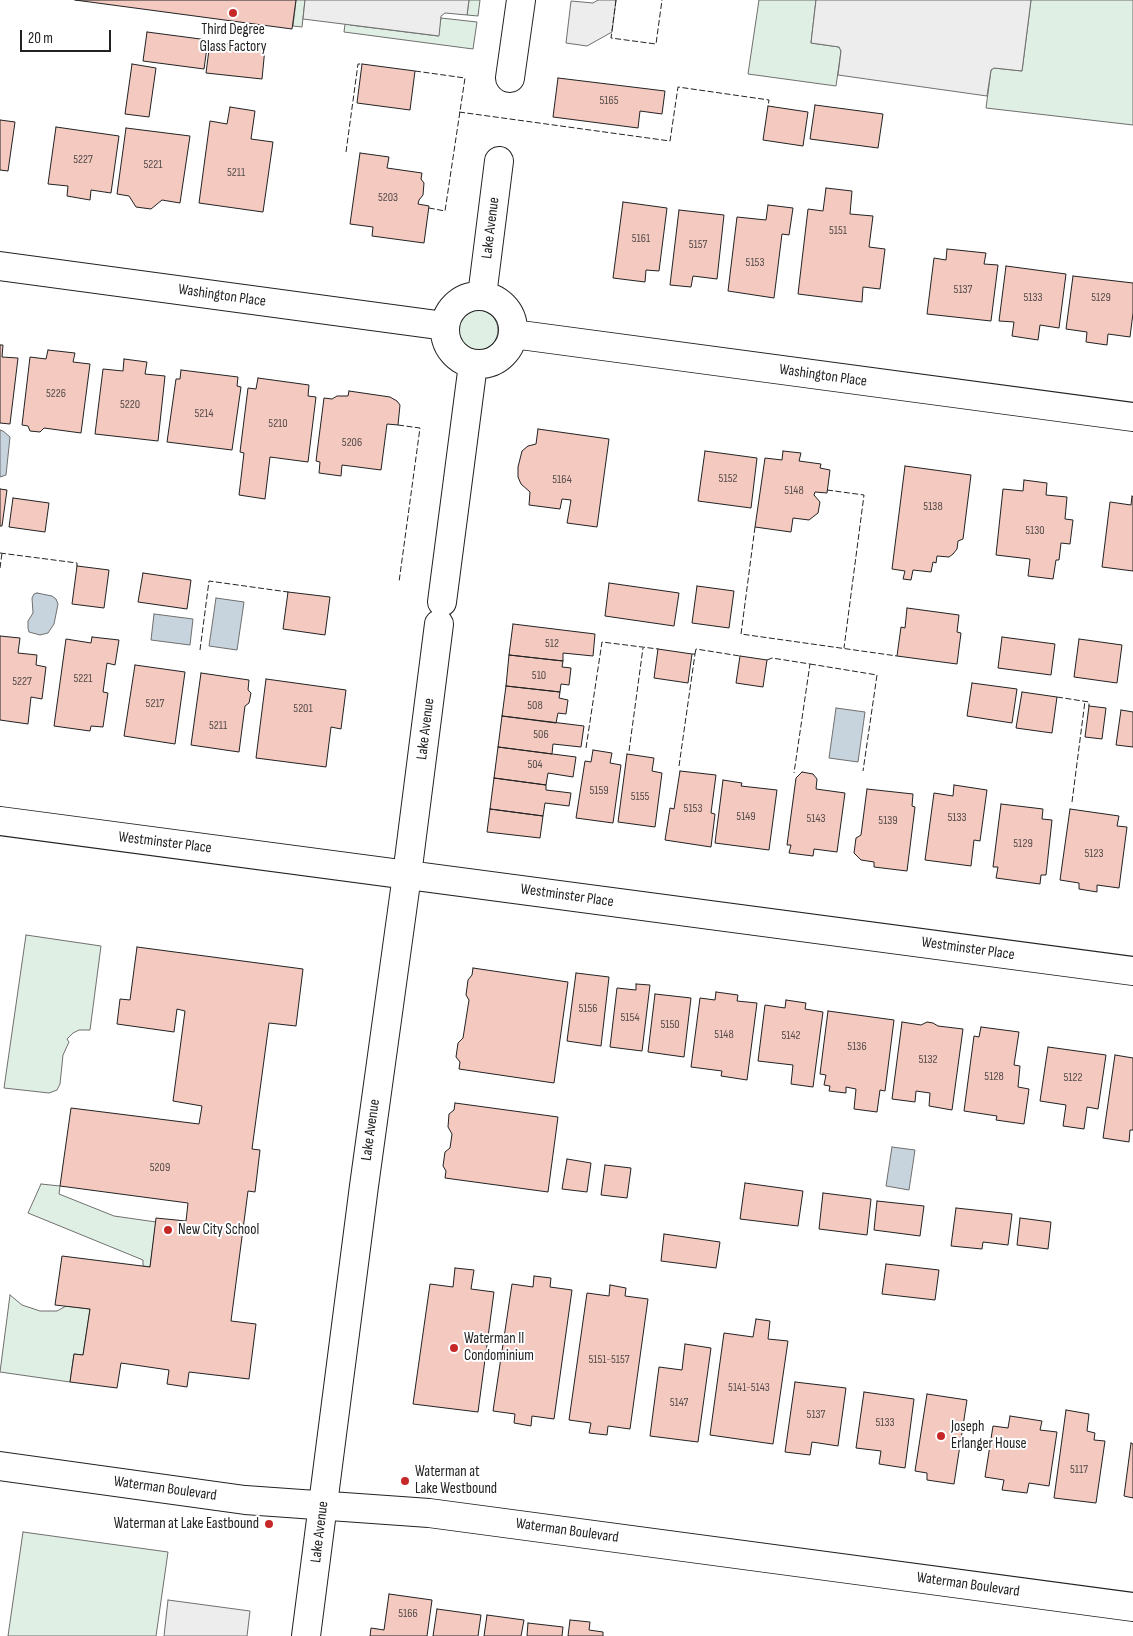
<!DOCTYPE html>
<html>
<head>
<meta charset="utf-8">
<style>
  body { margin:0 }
  #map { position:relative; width:1133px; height:1636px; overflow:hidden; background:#fff; font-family:"Sofia Sans Condensed",sans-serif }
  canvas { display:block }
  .scale { position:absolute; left:20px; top:30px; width:91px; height:22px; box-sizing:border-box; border:2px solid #222; border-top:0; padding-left:6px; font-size:15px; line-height:18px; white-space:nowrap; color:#222; -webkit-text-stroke:4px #fff; paint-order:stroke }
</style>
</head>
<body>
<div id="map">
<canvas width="1133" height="1636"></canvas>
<div class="scale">20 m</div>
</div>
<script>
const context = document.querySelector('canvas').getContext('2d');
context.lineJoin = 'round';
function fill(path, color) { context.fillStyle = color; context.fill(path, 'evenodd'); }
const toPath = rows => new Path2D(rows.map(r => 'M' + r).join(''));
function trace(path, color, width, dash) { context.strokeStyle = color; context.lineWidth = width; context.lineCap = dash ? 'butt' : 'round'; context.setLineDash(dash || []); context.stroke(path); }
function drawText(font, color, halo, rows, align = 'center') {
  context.font = font + ' "Sofia Sans Condensed",sans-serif'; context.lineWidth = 4; context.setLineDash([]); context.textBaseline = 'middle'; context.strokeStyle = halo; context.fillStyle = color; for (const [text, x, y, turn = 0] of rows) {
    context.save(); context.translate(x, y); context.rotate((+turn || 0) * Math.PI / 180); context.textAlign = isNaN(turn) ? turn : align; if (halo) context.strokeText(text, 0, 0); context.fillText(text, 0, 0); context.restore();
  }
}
const green = toPath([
  [296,0,305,0,302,27,293,26,296,0],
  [469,0,480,0,478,16,467,15,469,0],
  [759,0,816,0,811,43,839,47,841,51,836,86,748,74,759,0],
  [1031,0,1133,0,1133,125,986,108,991,70,994,68,1022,71,1031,0],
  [348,1,350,25,438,36,441,18,477,22,473,49,344,32,348,1],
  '458 330a20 20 0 1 1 40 0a20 20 0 1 1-40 0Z',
  [26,935,101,946,90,1030,79,1030,73,1033,67,1039,69,1042,63,1055,60,1084,57,1090,49,1093,4,1088,26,935],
  [41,1184,60,1186,59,1194,114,1216,156,1222,150,1267,143,1266,143,1260,28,1213,41,1184],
  [10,1295,22,1305,40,1311,57,1311,66,1306,90,1309,83,1355,74,1354,70,1382,0,1372,10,1295],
  [23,1532,168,1552,156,1636,8,1636,23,1532]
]);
fill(green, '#e0efe3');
trace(green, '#6f6f6f', 1);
const parking = toPath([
  [305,0,469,0,467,15,445,13,441,16,439,36,303,19,305,0],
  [598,0,616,0,612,32,587,46,566,43,571,1,593,3,598,0],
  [816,0,1031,0,1022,71,994,68,991,70,987,96,838,75,841,51,839,47,811,43,816,0],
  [168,1600,250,1611,247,1636,164,1636,168,1600]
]);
fill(parking, '#ededed');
trace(parking, '#6f6f6f', 1);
const water = toPath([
  [0,430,3,431,10,437,6,475,0,477,0,430],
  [37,593,52,596,56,599,58,604,54,624,48,633,40,635,29,632,28,628,28,621,33,613,32,598,34,594,37,593],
  [216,598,244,602,237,650,209,646,216,598],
  [154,614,193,619,190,645,151,640,154,614],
  [836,708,865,712,858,762,829,758,836,708],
  [892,1147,915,1150,909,1190,886,1186,892,1147]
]);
fill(water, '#c7d3dd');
trace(water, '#6f6f6f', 1);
const building = toPath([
  [75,0,296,0,292,29,75,0],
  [147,32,208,40,204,69,143,61,147,32],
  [210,42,265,48,262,79,206,73,210,42],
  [132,64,156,68,149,117,125,114,132,64],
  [362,64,415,71,410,110,357,103,362,64],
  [558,78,665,91,662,114,640,111,638,128,553,117,558,78],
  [815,105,883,114,878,148,810,139,815,105],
  [768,106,808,112,803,146,763,140,768,106],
  [230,107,255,111,251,139,273,142,263,212,199,203,210,121,227,124,230,107],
  [0,120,15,122,8,171,0,170,0,120],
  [56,127,119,136,111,193,91,190,90,200,67,196,68,186,48,184,56,127],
  [126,128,190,136,180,203,162,200,151,209,136,207,129,196,117,194,126,128],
  [360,153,389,157,387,168,422,173,421,179,424,183,423,195,419,200,418,204,429,206,424,243,372,236,373,227,350,224,360,153],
  [826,188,852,191,850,214,873,216,869,247,885,249,880,289,863,287,862,302,798,294,808,209,823,211,826,188],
  [623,202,667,208,659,271,646,270,645,282,613,278,623,202],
  [768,205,793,208,789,235,782,234,774,298,728,291,737,217,766,220,768,205],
  [679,210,724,215,717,279,693,276,691,287,670,285,679,210],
  [947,249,986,253,984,264,998,265,991,321,927,314,934,258,946,260,947,249],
  [1006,266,1066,274,1059,328,1040,325,1038,340,1012,336,1014,322,999,321,1006,266],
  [1073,276,1133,283,1133,313,1130,337,1108,334,1107,345,1086,342,1087,332,1066,329,1073,276],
  [0,345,3,345,2,357,18,358,10,424,0,423,0,345],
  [48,350,75,353,73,362,90,364,81,433,44,428,40,432,30,431,28,426,22,425,30,357,46,359,48,350],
  [124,359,147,362,145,374,165,376,158,441,95,434,103,369,123,371,124,359],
  [181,370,238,377,237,386,241,387,232,450,167,442,176,379,180,379,181,370],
  [258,378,309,385,308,396,316,397,308,462,270,457,265,499,239,495,244,453,240,452,248,388,256,389,258,378],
  [349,391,390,397,397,401,400,405,398,425,387,424,381,470,342,465,341,476,319,473,320,462,316,461,324,398,332,399,337,396,348,396,349,391],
  [538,429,609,439,597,527,567,523,571,500,562,499,560,509,529,505,530,492,521,484,518,477,518,467,522,451,528,446,536,444,538,429],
  [705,451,757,458,751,508,698,501,705,451],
  [783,451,801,453,799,461,821,464,820,468,830,470,827,493,815,492,814,495,820,502,818,513,809,520,793,518,791,532,755,527,765,458,782,460,783,451],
  [905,466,971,475,963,539,958,541,957,549,953,554,949,557,937,556,936,563,933,562,931,572,913,570,911,580,903,579,905,571,892,569,905,466],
  [1024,480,1047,483,1046,495,1067,497,1065,519,1073,520,1070,544,1061,543,1059,560,1056,560,1053,579,1028,576,1030,559,996,555,1003,489,1023,491,1024,480],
  [0,489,7,490,2,526,0,526,0,489],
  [1132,496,1133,497,1133,571,1102,567,1110,502,1131,505,1132,496],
  [13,498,49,503,45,532,9,527,13,498],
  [77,566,109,570,104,608,72,604,77,566],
  [143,573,191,580,187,609,138,602,143,573],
  [609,583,679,593,674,626,605,616,609,583],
  [697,586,734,591,729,628,692,623,697,586],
  [288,592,330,597,325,635,283,629,288,592],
  [907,608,959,615,957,632,961,633,957,664,897,656,901,627,905,628,907,608],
  [513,624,595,634,593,656,563,653,563,661,509,655,513,624],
  [0,636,20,638,18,653,37,655,36,665,46,667,42,699,31,697,28,724,0,720,0,636],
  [92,637,119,640,115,665,107,663,103,692,108,693,103,727,91,726,90,731,54,726,66,639,91,643,92,637],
  [1002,637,1055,644,1051,675,998,668,1002,637],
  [1079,639,1122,645,1117,683,1074,677,1079,639],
  [658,649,692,654,688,683,654,678,658,649],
  [509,655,563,661,562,667,571,668,569,685,561,684,560,692,506,686,509,655],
  [740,656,767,660,763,687,736,683,740,656],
  [135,665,185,672,175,744,124,736,135,665],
  [201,673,249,680,248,690,251,693,249,703,245,706,239,752,191,745,201,673],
  [266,679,346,690,341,729,331,727,326,767,256,758,266,679],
  [972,683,1017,689,1012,723,967,716,972,683],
  [506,686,560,692,559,698,568,700,566,714,558,713,556,723,502,716,506,686],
  [1022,692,1057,697,1052,733,1016,728,1022,692],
  [1089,706,1106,708,1102,739,1085,737,1089,706],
  [1121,710,1133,712,1133,747,1116,745,1121,710],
  [502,716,584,726,581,747,553,744,552,754,498,747,502,716],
  [498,747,576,757,573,777,548,773,546,785,494,778,498,747],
  [593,750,612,753,610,763,621,765,613,823,576,818,585,761,591,762,593,750],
  [627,754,654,758,652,771,662,773,655,827,618,822,627,754],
  [680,771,716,775,711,813,715,814,711,847,665,840,670,808,674,809,680,771],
  [802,772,813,774,817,779,816,789,845,793,837,852,814,849,813,856,789,853,791,845,787,845,796,778,802,772],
  [494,778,546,785,546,790,571,793,569,806,545,803,543,816,490,809,494,778],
  [723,780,742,783,741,786,777,790,769,850,715,843,723,780],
  [954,785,987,790,980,841,974,840,971,866,925,860,934,793,953,796,954,785],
  [867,789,913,794,912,806,915,807,907,871,874,867,874,862,861,860,854,853,856,838,861,835,867,789],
  [1001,804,1043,809,1042,819,1052,820,1046,875,1041,875,1040,884,996,878,998,867,993,867,1001,804],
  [490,809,543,816,540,838,487,832,490,809],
  [1070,809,1119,816,1117,826,1127,827,1119,888,1097,885,1097,892,1079,889,1079,883,1060,880,1070,809],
  [137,947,303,969,296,1026,269,1023,252,1149,260,1150,255,1192,248,1191,231,1321,256,1324,249,1379,189,1372,187,1387,167,1384,169,1370,121,1363,117,1388,70,1382,74,1354,83,1355,90,1309,55,1305,62,1256,150,1267,156,1218,186,1221,188,1203,60,1186,71,1108,199,1124,202,1106,173,1101,185,1011,177,1009,174,1032,117,1024,120,999,130,1000,137,947],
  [473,968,568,982,554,1083,459,1069,460,1062,456,1057,458,1043,463,1038,469,1000,466,995,468,980,472,975,473,968],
  [576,973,609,977,601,1046,567,1041,576,973],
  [636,984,650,985,642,1051,610,1047,617,988,636,990,636,984],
  [716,992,738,995,737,1001,757,1003,747,1080,721,1076,722,1071,691,1067,700,998,715,1000,716,992],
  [655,994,691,998,684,1057,648,1052,655,994],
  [786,1000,806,1003,805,1009,823,1012,813,1087,791,1084,793,1065,758,1061,765,1005,785,1008,786,1000],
  [828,1011,894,1020,885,1091,880,1090,877,1112,854,1109,856,1089,846,1087,846,1093,829,1091,830,1086,824,1085,826,1075,820,1074,828,1011],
  [902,1022,921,1025,927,1022,933,1023,938,1026,963,1029,952,1110,929,1106,930,1093,916,1091,915,1102,892,1099,902,1022],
  [981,1027,1019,1032,1014,1065,1020,1066,1018,1087,1029,1089,1024,1124,996,1120,997,1116,964,1111,974,1036,979,1037,981,1027],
  [1048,1047,1106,1055,1098,1109,1087,1107,1084,1129,1063,1126,1066,1105,1040,1101,1048,1047],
  [1115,1055,1133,1058,1133,1130,1130,1130,1129,1142,1103,1138,1115,1055],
  [455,1103,558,1117,548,1192,445,1178,446,1171,443,1166,445,1152,450,1148,452,1134,448,1127,449,1114,454,1110,455,1103],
  [567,1159,591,1163,587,1192,562,1189,567,1159],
  [605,1165,631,1168,627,1198,601,1195,605,1165],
  [745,1183,803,1191,798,1226,740,1219,745,1183],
  [823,1193,871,1199,867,1235,819,1229,823,1193],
  [877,1201,924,1206,920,1236,874,1230,877,1201],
  [956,1208,1012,1214,1008,1245,983,1242,982,1249,951,1246,956,1208],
  [1020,1218,1051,1222,1048,1249,1017,1245,1020,1218],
  [664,1234,720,1242,716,1268,661,1261,664,1234],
  [886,1264,939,1270,935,1300,882,1294,886,1264],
  [455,1268,474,1270,471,1289,494,1292,478,1412,413,1404,430,1284,453,1287,455,1268],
  [534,1276,551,1278,550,1287,572,1290,554,1419,532,1416,531,1426,514,1423,515,1414,493,1411,512,1284,533,1287,534,1276],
  [610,1285,626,1288,625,1296,648,1299,630,1429,608,1426,607,1435,589,1433,591,1423,569,1420,587,1293,609,1296,610,1285],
  [756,1319,770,1321,768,1339,788,1341,773,1444,710,1435,724,1333,753,1337,756,1319],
  [685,1344,711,1348,698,1442,650,1436,659,1367,682,1370,685,1344],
  [795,1382,846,1388,838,1446,812,1442,810,1455,785,1452,795,1382],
  [864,1392,914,1399,905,1468,879,1464,881,1451,856,1448,864,1392],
  [927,1394,967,1400,954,1484,927,1480,927,1473,915,1471,927,1394],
  [1066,1410,1089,1414,1087,1431,1095,1433,1094,1440,1105,1441,1096,1503,1054,1498,1066,1410],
  [1010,1416,1042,1421,1040,1430,1057,1432,1049,1486,1029,1483,1027,1493,1002,1490,1004,1480,985,1477,993,1426,1008,1428,1010,1416],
  [1131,1443,1133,1444,1133,1498,1124,1496,1131,1443],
  [389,1594,432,1600,427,1636,370,1636,371,1628,384,1630,389,1594],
  [437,1609,481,1615,478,1636,433,1636,437,1609],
  [487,1615,524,1620,521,1636,484,1636,487,1615],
  [570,1620,590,1622,589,1630,603,1632,603,1636,568,1636,570,1620],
  [528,1623,563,1627,562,1636,527,1636,528,1623]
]);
fill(building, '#f3c9c0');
trace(building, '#222', 1);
const minor = toPath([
  [510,78,521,0],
  [0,266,445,326],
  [482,296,499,161],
  '445 330a34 34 0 1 1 68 0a34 34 0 1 1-68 0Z',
  [513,334,1133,417],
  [442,602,473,364],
  [0,821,1133,971],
  [0,1466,245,1500,429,1513,1133,1607],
  [306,1636,364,1186,407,875,439,624]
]);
trace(minor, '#222', 30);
trace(minor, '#fff', 28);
trace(toPath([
  [616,0,611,38,656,44,662,0],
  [415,71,465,78,445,211,429,208],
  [459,112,670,141,678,87,769,100,768,106],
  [346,152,358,64,362,64],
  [398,425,420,428,399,582],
  [827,490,864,495,844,648],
  [755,527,741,634,897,656],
  [0,553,77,563,77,566],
  [0,568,2,553],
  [200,650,209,581,288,592],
  [695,654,696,649,740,656],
  [767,660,772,658,810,664,794,773],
  [810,664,877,675,863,771],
  [1057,697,1089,702,1089,706],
  [586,748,602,642,658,649],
  [629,751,643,648],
  [679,766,695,654,692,654],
  [1072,802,1085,701]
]), '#222', 1, [6, 2.5]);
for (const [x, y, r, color] of [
  [233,13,5,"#c62828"],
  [168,1230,5,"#c62828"],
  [454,1348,5,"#c62828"],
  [941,1436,5,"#c62828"],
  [405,1481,5,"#c62828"],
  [269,1524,5,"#c62828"]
]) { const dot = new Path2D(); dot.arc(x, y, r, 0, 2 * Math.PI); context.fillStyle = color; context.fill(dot); trace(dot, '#fff', 2); }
drawText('12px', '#564c4a', null, [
  ["5165",609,101],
  ["5227",83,160],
  ["5221",153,165],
  ["5211",236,173],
  ["5203",388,198],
  ["5151",838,231],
  ["5161",641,239],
  ["5157",698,245],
  ["5153",755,263],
  ["5137",963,290],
  ["5133",1033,298],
  ["5129",1101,298],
  ["5226",56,394],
  ["5220",130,405],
  ["5214",204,414],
  ["5210",278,424],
  ["5206",352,443],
  ["5152",728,479],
  ["5164",562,480],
  ["5148",794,491],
  ["5138",933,507],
  ["5130",1035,531],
  ["512",552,644],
  ["510",539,676],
  ["5221",83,679],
  ["5227",22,682],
  ["5217",155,704],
  ["508",535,706],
  ["5201",303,709],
  ["5211",218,726],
  ["506",541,735],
  ["504",535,765],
  ["5159",599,791],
  ["5155",640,797],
  ["5153",693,809],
  ["5149",746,817],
  ["5133",957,818],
  ["5143",816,819],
  ["5139",888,821],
  ["5129",1023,844],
  ["5123",1094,854],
  ["5156",588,1009],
  ["5154",630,1018],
  ["5150",670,1025],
  ["5148",724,1035],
  ["5142",791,1036],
  ["5136",857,1047],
  ["5132",928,1060],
  ["5128",994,1077],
  ["5122",1073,1078],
  ["5209",160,1168],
  ["5151-5157",609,1360],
  ["5141-5143",749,1388],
  ["5147",679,1403],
  ["5137",816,1415],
  ["5133",885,1423],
  ["5117",1079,1470],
  ["5166",408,1614]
]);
drawText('15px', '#222', '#fff', [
  ["Third Degree",233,30,"center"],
  ["Glass Factory",233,47,"center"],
  ["New City School",178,1230],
  ["Waterman II",464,1339],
  ["Condominium",464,1356],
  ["Joseph",951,1427],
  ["Erlanger House",951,1444],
  ["Waterman at",415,1472],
  ["Lake Westbound",415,1489],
  ["Waterman at Lake Eastbound",259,1524,"right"]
], 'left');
drawText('15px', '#222', '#fff', [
  ["Lake Avenue",491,228,-83],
  ["Washington Place",222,296,8],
  ["Washington Place",823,376,8],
  ["Lake Avenue",426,729,-83],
  ["Westminster Place",165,843,7],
  ["Westminster Place",567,896,8],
  ["Westminster Place",968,949,8],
  ["Lake Avenue",371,1130,-82],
  ["Waterman Boulevard",165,1489,8],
  ["Waterman Boulevard",567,1531,8],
  ["Lake Avenue",320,1532,-83],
  ["Waterman Boulevard",968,1585,8]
]);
</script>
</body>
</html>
